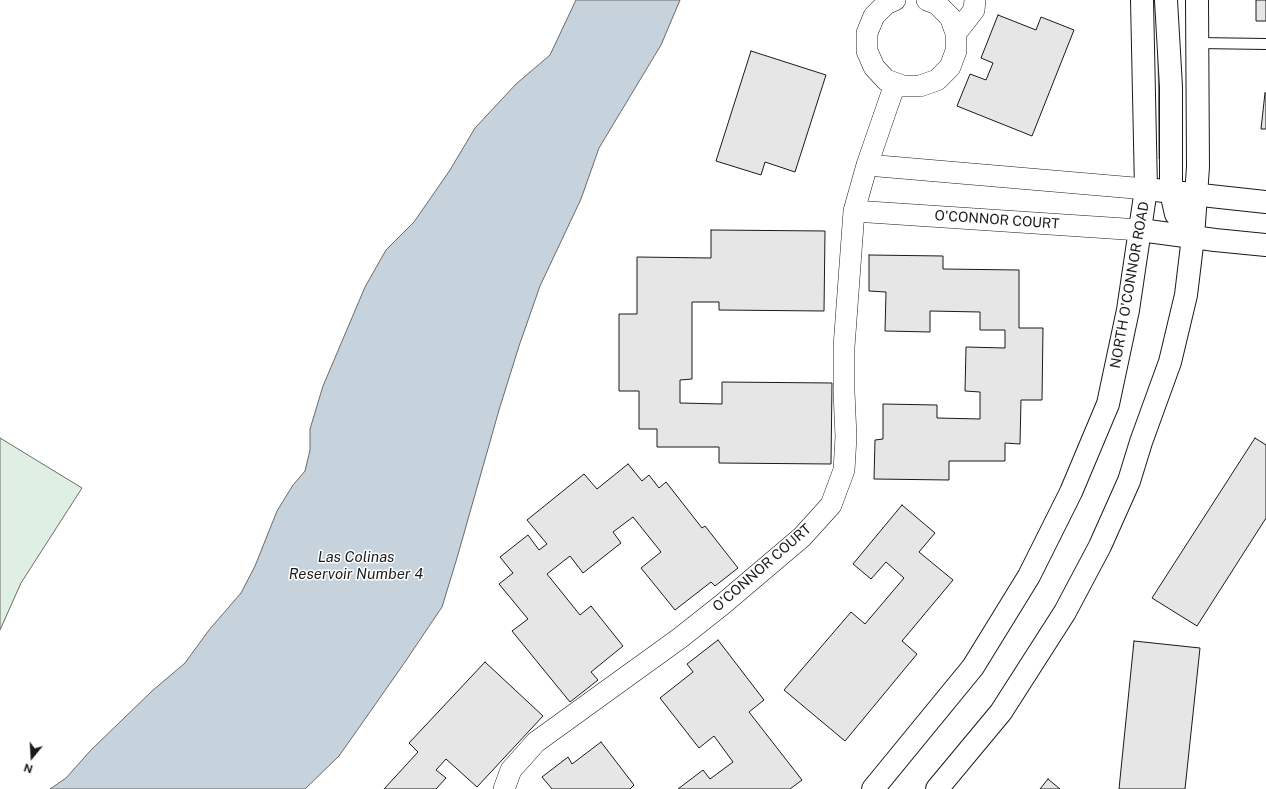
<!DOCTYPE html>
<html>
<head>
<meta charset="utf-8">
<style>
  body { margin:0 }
  #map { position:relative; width:1266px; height:789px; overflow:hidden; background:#fff; font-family:"Public Sans",sans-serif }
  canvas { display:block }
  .north { position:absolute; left:12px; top:737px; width:40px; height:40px; -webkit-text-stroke:3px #fff; paint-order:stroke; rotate:198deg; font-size:11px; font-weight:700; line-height:16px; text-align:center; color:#1a1a1a }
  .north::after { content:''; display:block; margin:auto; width:14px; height:18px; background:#1a1a1a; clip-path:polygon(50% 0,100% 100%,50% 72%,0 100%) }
</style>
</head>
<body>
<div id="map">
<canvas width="1266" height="789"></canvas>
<div class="north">N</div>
</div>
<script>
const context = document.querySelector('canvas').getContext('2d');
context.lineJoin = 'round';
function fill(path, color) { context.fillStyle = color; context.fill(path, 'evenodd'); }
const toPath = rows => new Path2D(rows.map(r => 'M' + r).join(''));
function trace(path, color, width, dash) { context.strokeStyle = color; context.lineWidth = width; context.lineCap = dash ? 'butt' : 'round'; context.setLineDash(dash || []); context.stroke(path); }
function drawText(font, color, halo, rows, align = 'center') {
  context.font = font + ' "Public Sans",sans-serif'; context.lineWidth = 3; context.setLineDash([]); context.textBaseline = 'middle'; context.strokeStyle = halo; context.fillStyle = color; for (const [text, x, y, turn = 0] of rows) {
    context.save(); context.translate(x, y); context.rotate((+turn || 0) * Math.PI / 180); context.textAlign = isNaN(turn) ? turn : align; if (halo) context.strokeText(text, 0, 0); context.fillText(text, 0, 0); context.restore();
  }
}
const green = toPath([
  [1158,43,1166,160,1159,159,1158,43],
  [0,438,82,488,21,583,0,630,0,438]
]);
fill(green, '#e0efe3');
trace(green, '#6a6a6a', 1);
const water = toPath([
  [576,0,680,0,661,45,599,148,581,199,540,286,519,346,499,410,457,558,442,607,405,662,339,756,305,789,50,789,66,778,91,750,152,691,185,663,209,630,241,593,255,566,277,511,293,485,305,471,310,450,310,429,323,386,365,287,386,250,414,222,450,170,475,128,516,84,550,55,576,0]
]);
fill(water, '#c6d2dc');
trace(water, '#6a6a6a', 1);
const building = toPath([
  [1256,0,1266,0,1266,21,1256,21,1256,0],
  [998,15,1036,30,1041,17,1074,30,1032,136,957,106,970,74,986,80,993,63,981,58,998,15],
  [751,51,826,75,795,172,765,162,761,175,716,161,751,51],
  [1265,93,1266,93,1266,129,1261,129,1265,93],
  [711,230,825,231,824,311,719,310,719,302,692,302,692,379,680,380,680,403,722,404,722,382,832,383,831,464,719,463,719,447,657,447,657,429,639,429,639,391,619,391,619,314,637,314,637,257,711,258,711,230],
  [869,255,943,256,943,269,1019,270,1019,328,1043,328,1042,400,1021,400,1020,444,1005,443,1005,461,949,461,949,480,874,479,875,440,883,439,883,404,937,405,937,418,980,419,980,392,965,391,966,347,1005,348,1005,330,980,330,980,312,930,311,930,332,885,331,886,292,869,291,869,255],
  [1255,438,1266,445,1266,518,1197,626,1152,598,1255,438],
  [628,464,642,481,649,475,659,488,666,482,702,528,705,526,738,568,715,586,711,582,675,610,641,568,661,552,633,517,613,532,621,543,583,573,570,556,547,574,580,615,591,606,623,646,591,672,598,680,570,702,512,631,528,619,499,584,513,573,500,557,528,535,539,550,547,544,527,520,584,474,597,489,628,464],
  [902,505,935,533,919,552,953,580,902,641,917,654,845,741,784,690,851,612,865,624,904,578,886,562,871,579,853,564,902,505],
  [718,640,764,700,749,712,802,780,790,789,678,789,703,770,710,779,733,762,714,736,699,748,660,698,693,672,687,664,718,640],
  [1134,641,1200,648,1185,789,1119,789,1134,641],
  [485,662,543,716,477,787,446,759,436,770,446,778,436,789,384,789,418,752,409,743,485,662],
  [601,742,634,785,630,789,552,789,542,777,568,757,572,764,601,742],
  [1048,779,1060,789,1040,789,1048,779]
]);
fill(building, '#e6e6e6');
trace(building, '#1a1a1a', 1);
const service = toPath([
  [1198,43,1266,44]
]);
const minor = toPath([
  [895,0,886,4,874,16,867,33,867,51,874,67,886,80,903,86,920,86,937,80,950,67,956,51,956,33,950,17,937,4,927,0],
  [956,33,974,10,975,0],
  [867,165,1146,189],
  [854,211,1140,230],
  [504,789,511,770,536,742,680,638,723,604,802,537,831,505,844,470,846,437,844,392,844,347,854,211,867,165,895,84]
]);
const tertiary = toPath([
  [1146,189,1266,202],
  [1140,230,1215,240,1266,245]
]);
const secondary = toPath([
  [1166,0,1171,87,1171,192,1176,214,1193,237],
  [873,789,973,667,1029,576,1071,492,1108,404,1128,310,1146,189,1142,0],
  [937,789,1001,712,1065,612,1100,546,1129,481,1141,442,1170,362,1186,295,1193,237,1198,167,1197,0]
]);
trace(service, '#1a1a1a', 12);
trace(minor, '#1a1a1a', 22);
trace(tertiary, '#1a1a1a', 24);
trace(secondary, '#1a1a1a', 24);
trace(service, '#fff', 10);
trace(minor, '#fff', 21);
trace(tertiary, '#fff', 22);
trace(secondary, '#fff', 22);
drawText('14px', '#1a1a1a', '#fff', [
  ["O'CONNOR COURT",997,220,4],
  ["NORTH O'CONNOR ROAD",1130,285,-80],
  ["O'CONNOR COURT",762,568,-41]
]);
drawText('italic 15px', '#1a1a1a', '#fff', [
  ["Las Colinas",356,557],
  ["Reservoir Number 4",356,574]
]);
</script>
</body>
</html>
